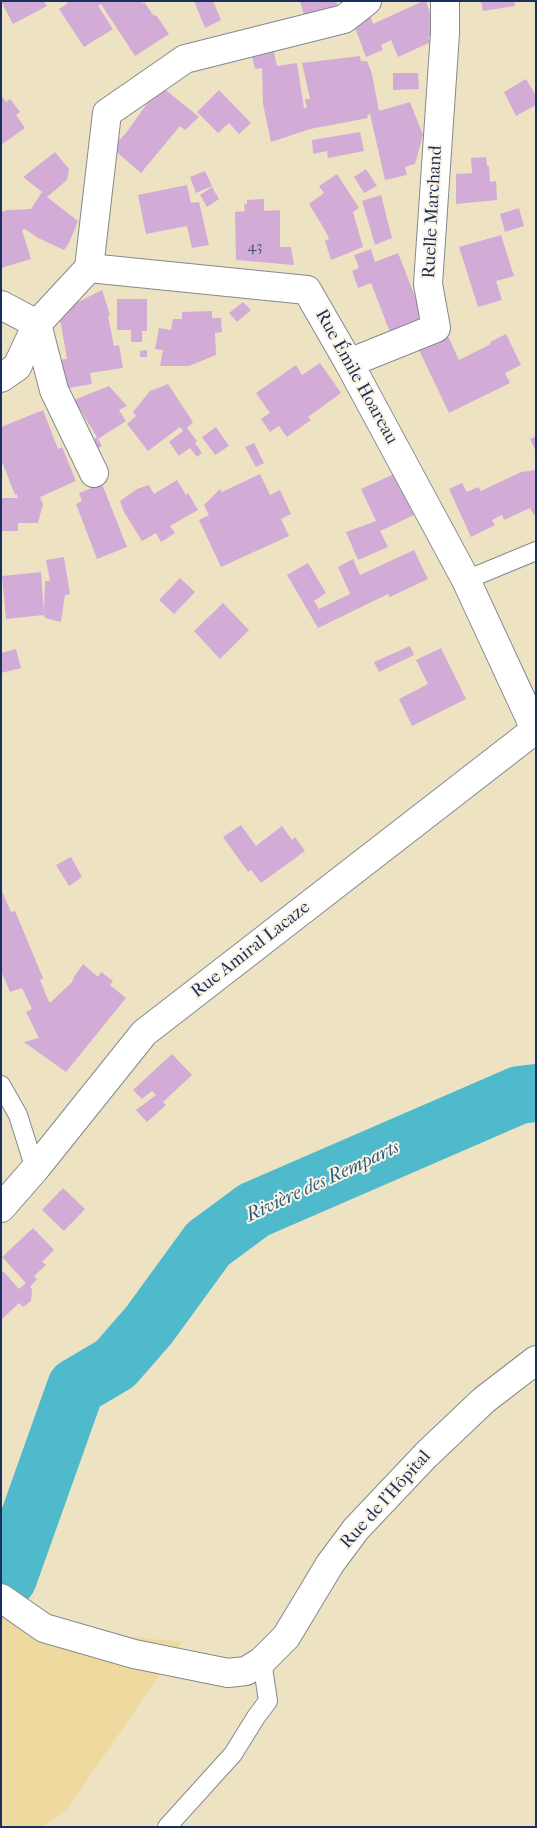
<!DOCTYPE html>
<html>
<head>
<meta charset="utf-8">
<style>
  body { margin:0 }
  #map { position:relative; width:537px; height:1828px; overflow:hidden; background:#ede3c2; font-family:"IM FELL French Canon",serif }
  canvas { display:block }
  .frame { position:absolute; inset:0; border:2px solid #1b2f5e; pointer-events:none }
</style>
</head>
<body>
<div id="map">
<canvas width="537" height="1828"></canvas>
<div class="frame"></div>
</div>
<script>
const context = document.querySelector('canvas').getContext('2d');
context.lineJoin = 'round';
function fill(path, color) { context.fillStyle = color; context.fill(path, 'evenodd'); }
const toPath = rows => new Path2D(rows.map(r => 'M' + r).join(''));
function trace(path, color, width, dash) { context.strokeStyle = color; context.lineWidth = width; context.lineCap = dash ? 'butt' : 'round'; context.setLineDash(dash || []); context.stroke(path); }
function drawText(font, color, halo, rows, align = 'center') {
  context.font = font + ' "IM FELL French Canon",serif'; context.lineWidth = 4; context.setLineDash([]); context.textBaseline = 'middle'; context.strokeStyle = halo; context.fillStyle = color; for (const [text, x, y, turn = 0] of rows) {
    context.save(); context.translate(x, y); context.rotate((+turn || 0) * Math.PI / 180); context.textAlign = isNaN(turn) ? turn : align; if (halo) context.strokeText(text, 0, 0); context.fillText(text, 0, 0); context.restore();
  }
}
fill(toPath([
  [1,1598,44,1628,182,1642,66,1811,42,1827,1,1827]
]), '#eeda9e');
trace(toPath([
  [8,1578,76,1387,115,1364,149,1325,208,1244,254,1210,519,1095,536,1093]
]), '#50bacd', 58);
fill(toPath([
  [1,1,44,1,47,6,13,24],
  [66,1,141,1,143,4,144,2,154,16,156,15,169,34,135,56,101,4,98,6,113,29,84,47,59,9,67,4],
  [194,1,213,1,221,20,205,28],
  [300,1,336,1,340,12,306,22],
  [423,1,426,1,437,33,428,37,431,42,398,57,391,40,381,45,383,50,366,57,354,25,371,17,373,24],
  [481,1,514,1,515,6,483,11],
  [273,48,277,66,297,63,304,108,307,108,305,99,310,99,302,63,360,56,361,61,367,61,372,74,379,111,410,102,423,135,415,164,405,167,407,175,385,180,370,114,367,115,368,118,310,129,271,142,263,104,262,68,255,69,251,53],
  [393,73,418,73,419,89,393,90],
  [526,79,536,96,536,105,516,116,504,92],
  [162,87,199,117,185,130,180,126,141,173,112,148,126,133,149,101],
  [219,90,251,123,239,134,229,123,218,133,197,112],
  [1,95,6,102,10,99,20,112,16,115,25,128,1,145],
  [360,132,364,151,328,158,327,151,313,154,312,140],
  [55,152,69,169,67,180,47,197,78,221,69,243,64,250,38,238,25,229,22,230,31,259,1,268,1,212,8,210,31,209,42,192,23,177],
  [486,157,487,166,489,166,490,182,496,181,497,200,456,204,456,174,472,173,471,158],
  [366,169,377,186,364,193,354,177],
  [205,171,212,186,196,193,190,177],
  [337,174,359,208,353,212,363,247,331,260,325,241,329,239,326,232,309,204,324,193,319,186],
  [187,185,191,203,199,202,209,245,192,248,187,226,146,234,138,195],
  [212,187,219,199,207,207,200,195],
  [381,195,392,238,375,245,362,201],
  [264,199,264,211,280,210,280,247,291,247,294,265,236,260,235,212,245,211,244,205,247,204,247,200],
  [519,208,524,226,505,232,500,214],
  [501,235,514,276,496,281,502,300,478,307,459,247],
  [371,249,375,262,398,253,425,322,391,335,371,283,358,288,352,271,359,268,354,255],
  [102,290,110,315,108,316,114,346,119,345,123,368,90,373,92,384,63,389,57,360,67,359,61,324,59,320,62,310],
  [117,299,147,299,147,331,142,331,142,342,131,342,131,330,117,330],
  [243,302,251,310,237,322,229,313],
  [212,311,212,318,221,318,222,332,215,333,216,355,189,366,160,366,163,350,155,349,159,328,171,330,173,319,182,319,182,312],
  [446,332,459,360,491,344,490,342,506,334,521,365,505,373,510,383,449,413,417,346],
  [147,350,147,357,140,357,140,351],
  [320,363,341,393,308,417,311,420,287,437,279,426,270,432,261,419,270,413,256,393,296,365,302,375],
  [168,384,193,422,187,428,197,441,195,443,202,453,197,457,190,448,179,456,169,442,183,431,180,427,148,451,127,424,136,416,133,412,150,391],
  [109,386,127,406,119,410,126,421,98,439,102,446,91,453,87,444,97,437,74,400],
  [43,410,58,449,62,447,76,481,40,497,43,504,38,523,18,523,18,531,1,531,1,498,18,498,17,494,15,495,3,464,1,465,1,427],
  [216,427,229,446,215,455,202,437],
  [536,436,536,452,530,439],
  [254,443,264,463,256,467,245,447],
  [536,470,536,514,534,515,530,508,504,520,502,515,492,520,495,525,471,537,449,489,462,483,467,492,478,487,481,491,521,472],
  [260,474,270,495,280,490,291,514,281,519,289,536,221,567,199,520,209,515,204,505,220,489,222,492],
  [394,474,414,515,380,531,388,547,358,560,346,532,376,521,361,489],
  [177,480,186,495,188,493,198,510,170,526,175,533,161,542,156,533,142,541,124,512,120,501,137,489,149,485,154,494],
  [102,484,127,547,97,559,76,504,82,501,79,493],
  [414,550,428,579,390,597,388,594,318,628,287,575,308,563,326,593,314,601,319,609,350,594,338,567,353,559,360,575],
  [64,557,70,594,65,595,61,622,45,618,44,615,6,619,2,576,41,572,44,613,45,581,50,581,46,560],
  [180,578,195,592,174,614,159,600],
  [223,603,249,630,220,659,194,631],
  [410,646,414,655,379,672,374,662],
  [441,648,466,699,412,726,399,699,428,684,416,660],
  [16,649,21,668,1,673,1,653],
  [241,825,256,846,282,826,292,840,295,837,305,851,261,883,251,870,248,872,223,837],
  [71,857,82,877,69,886,56,865],
  [1,889,11,912,15,911,43,978,40,980,49,1002,51,1002,72,982,74,977,83,964,98,977,101,972,113,981,110,985,126,998,66,1072,24,1042,39,1038,26,1012,32,1009,22,988,10,992,1,971],
  [172,1054,192,1075,163,1102,166,1105,147,1122,136,1110,156,1095,152,1091,142,1099,133,1090],
  [63,1188,85,1209,64,1231,42,1210],
  [33,1228,54,1250,42,1262,46,1265,34,1276,37,1279,30,1287,32,1289,31,1301,23,1307,19,1303,1,1320,1,1273,3,1271,19,1289,26,1283,2,1257]
]), '#d2acd7');
const service = toPath([
  [466,580,536,551],
  [1,1085,18,1115,35,1169],
  [167,1827,233,1754,256,1717,268,1701,262,1661]
]);
const minor = toPath([
  [89,268,107,113,185,59,344,19,367,1],
  [1,305,37,324,54,390,94,473],
  [349,363,436,328,428,284,445,33,445,1]
]);
const tertiary = toPath([
  [1,378,17,367,37,324,89,268,307,290,349,363,466,580,535,729],
  [1,1208,35,1169,144,1033,536,729],
  [1,1598,44,1628,134,1654,228,1673,246,1671,262,1661,286,1637,330,1564,356,1529,426,1455,484,1400,536,1360]
]);
trace(service, '#848990', 20);
trace(minor, '#848990', 30);
trace(tertiary, '#848990', 30);
trace(service, '#fff', 18);
trace(minor, '#fff', 28);
trace(tertiary, '#fff', 28);
drawText('15px', '#494e7c', null, [
  ["43",255,247]
]);
drawText('18px', '#1b2f5e', '#fcf5e5', [
  ["Ruelle Marchand",433,212,-87],
  ["Rue Émile Hoareau",356,377,61],
  ["Rue Amiral Lacaze",251,950,-38],
  ["Rue de l'Hôpital",386,1500,-48]
]);
drawText('italic 19px', '#2b597f', '#fcf5e5', [
  ["Rivière des Remparts",323,1182,-25]
]);
</script>
</body>
</html>
